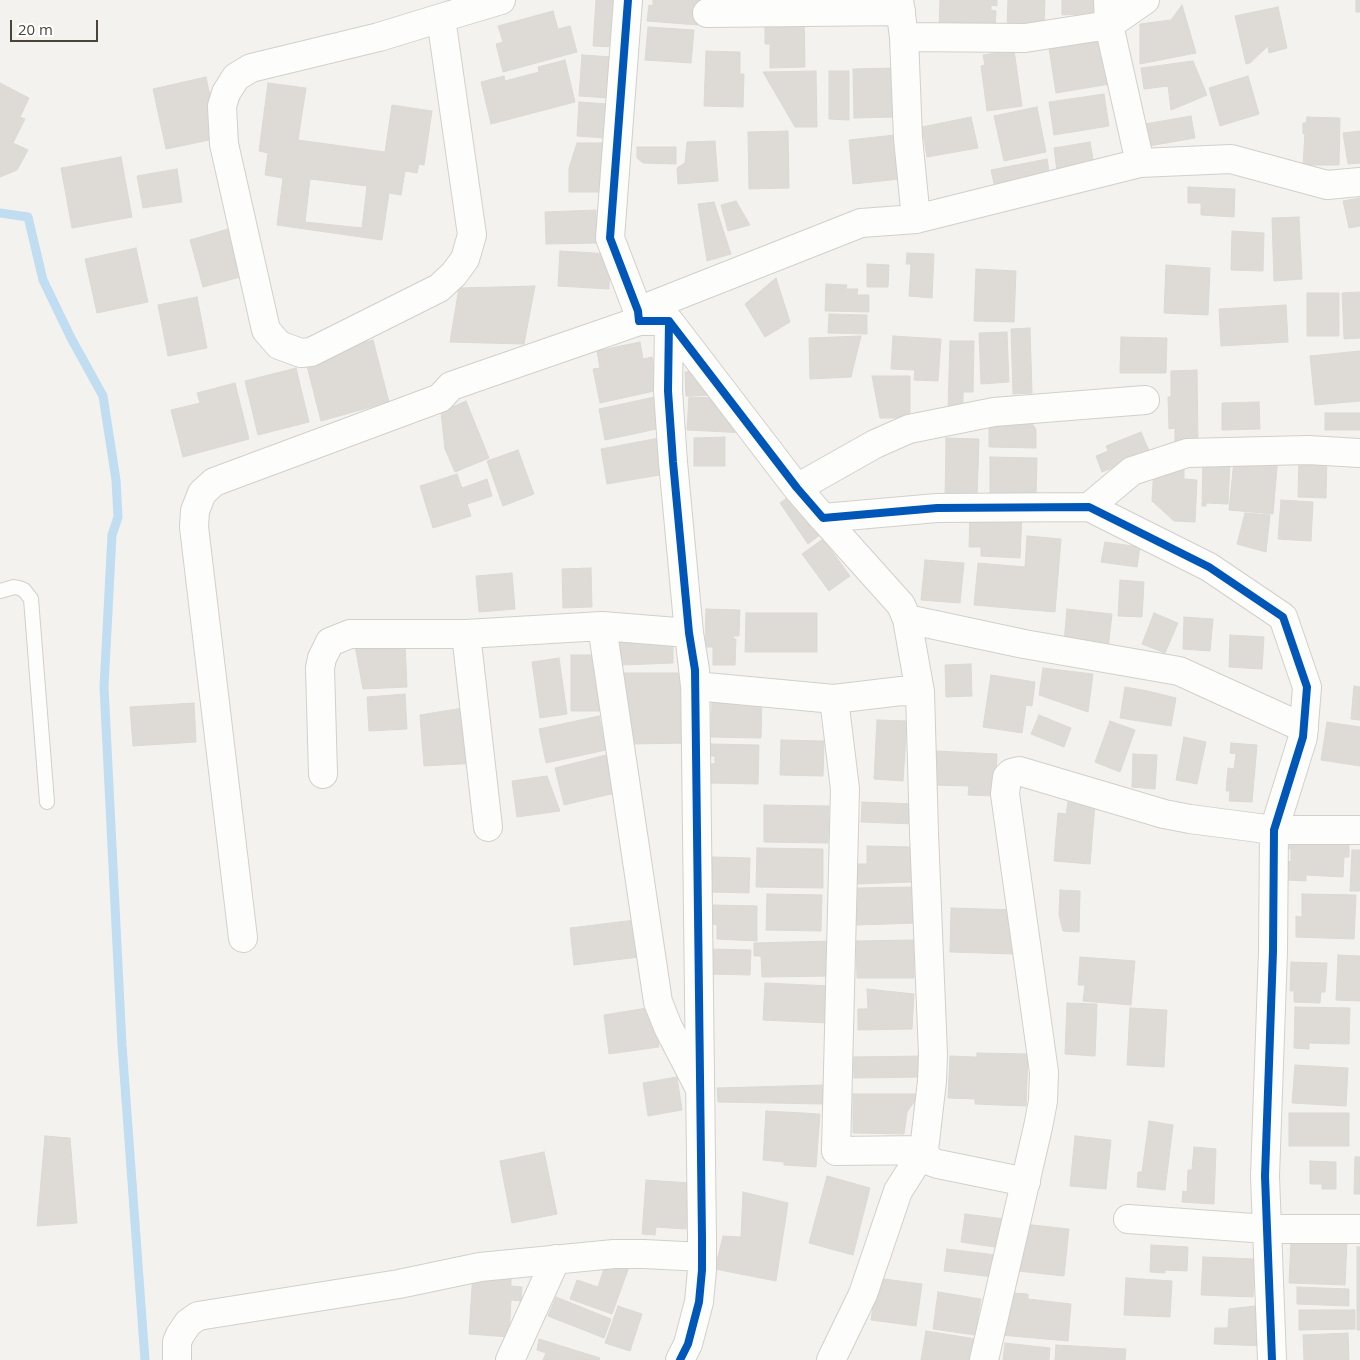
<!DOCTYPE html>
<html>
<head>
<meta charset="utf-8">
<style>
  body { margin:0 }
  #map { position:relative; width:1360px; height:1360px; overflow:hidden; background:#f4f2ee; font-family:"Open Sans",sans-serif }
  canvas { display:block }
  .scale { position:absolute; left:10px; top:20px; width:88px; height:22px; box-sizing:border-box; border:2px solid #4b4439; border-top:0; padding-left:6px; font-size:15px; line-height:18px; white-space:nowrap; color:#4b4439; -webkit-text-stroke:4px #fff; paint-order:stroke }
</style>
</head>
<body>
<div id="map">
<canvas width="1360" height="1360"></canvas>
<div class="scale">20 m</div>
</div>
<script>
const context = document.querySelector('canvas').getContext('2d');
context.lineJoin = 'round';
const toPath = rows => new Path2D(rows.map(r => 'M' + r).join(''));
function trace(path, color, width, dash) { context.strokeStyle = color; context.lineWidth = width; context.lineCap = dash ? 'butt' : 'round'; context.setLineDash(dash || []); context.stroke(path); }
function fill(path, color) { context.fillStyle = color; context.fill(path, 'evenodd'); }
trace(toPath([
  [0,213,28,217,43,280,71,338,103,396,116,480,118,517,112,535,104,687,122,1045,145,1360]
]), '#c0ddf1', 9);
const building = toPath([
  [596,0,620,0,616,47,593,46,596,0],
  [653,0,700,0,698,25,647,21,649,5,653,6,653,0],
  [940,0,997,0,997,6,991,5,991,10,996,11,995,30,939,28,940,0],
  [1008,0,1045,0,1044,28,1007,27,1008,0],
  [1062,0,1098,0,1098,16,1086,16,1084,14,1062,15,1062,0],
  [1356,0,1360,0,1360,12,1356,12,1356,0],
  [1182,5,1196,53,1140,64,1140,24,1171,20,1182,5],
  [1278,7,1287,48,1269,53,1268,46,1250,63,1246,64,1235,16,1278,7],
  [553,11,558,29,570,26,577,52,503,72,496,44,503,42,498,26,553,11],
  [804,14,805,67,770,68,770,44,765,44,765,23,804,14],
  [648,27,694,30,691,63,645,60,648,27],
  [1109,38,1116,83,1056,93,1049,48,1109,38],
  [1014,50,1022,106,987,111,981,66,985,65,983,55,1014,50],
  [706,51,740,52,740,74,744,74,743,107,704,106,706,51],
  [582,55,612,57,609,98,579,96,582,55],
  [565,60,575,102,491,124,481,82,504,76,505,81,539,72,538,67,565,60],
  [1193,61,1207,95,1171,110,1168,86,1144,89,1141,68,1193,61],
  [894,68,895,117,854,118,853,69,894,68],
  [816,71,817,127,795,127,763,72,816,71],
  [829,71,849,71,849,120,829,119,829,71],
  [1248,76,1259,114,1220,126,1209,88,1248,76],
  [206,77,219,138,166,149,153,89,206,77],
  [0,83,29,98,20,117,25,119,13,143,28,150,17,170,0,177,0,83],
  [268,83,306,88,298,140,385,152,392,105,432,111,424,165,419,164,417,173,405,171,401,195,389,193,382,240,277,225,283,178,265,175,268,153,259,151,268,83],
  [310,179,367,186,362,228,305,222,310,179],
  [1104,94,1109,126,1054,135,1049,102,1104,94],
  [579,102,608,104,605,138,577,136,579,102],
  [1037,107,1046,152,1004,161,994,116,1037,107],
  [1191,116,1195,138,1149,146,1145,124,1191,116],
  [971,117,978,148,927,157,922,127,971,117],
  [1307,117,1340,118,1339,165,1303,165,1305,133,1303,134,1303,123,1306,123,1307,117],
  [788,131,789,188,749,189,748,132,788,131],
  [1360,131,1360,163,1348,164,1343,133,1360,131],
  [895,135,900,179,853,184,849,140,895,135],
  [715,141,718,181,678,184,677,168,685,163,687,142,715,141],
  [1090,142,1094,165,1057,171,1054,148,1090,142],
  [577,143,604,143,605,192,569,192,569,168,577,143],
  [637,147,676,147,676,164,643,163,637,158,637,147],
  [121,157,132,217,72,228,61,168,121,157],
  [1047,159,1050,177,995,188,991,170,1047,159],
  [177,169,182,202,143,208,137,176,177,169],
  [1188,187,1235,189,1234,217,1201,215,1201,203,1188,203,1188,187],
  [1360,198,1360,226,1349,228,1343,201,1360,198],
  [736,201,750,225,728,231,721,205,736,201],
  [714,202,731,254,707,261,698,204,714,202],
  [596,210,597,243,546,244,545,212,596,210],
  [1299,217,1302,279,1274,281,1272,218,1299,217],
  [235,227,248,275,203,287,190,240,235,227],
  [1232,231,1264,233,1263,271,1231,270,1232,231],
  [136,248,148,302,97,313,85,259,136,248],
  [560,251,610,254,609,289,558,286,560,251],
  [907,253,934,254,932,298,909,296,911,264,906,264,907,253],
  [867,264,889,265,888,287,867,287,867,264],
  [1166,265,1210,268,1208,315,1164,313,1166,265],
  [976,269,1016,271,1014,322,974,321,976,269],
  [776,278,790,322,765,337,745,304,776,278],
  [826,284,847,285,846,289,858,289,857,295,869,295,869,312,825,311,826,284],
  [535,286,524,344,450,342,459,288,535,286],
  [1360,292,1360,338,1344,339,1342,293,1360,292],
  [1307,293,1339,293,1339,336,1307,336,1307,293],
  [197,297,207,348,168,356,158,305,197,297],
  [1286,305,1288,342,1221,346,1219,309,1286,305],
  [829,314,867,315,867,334,828,333,829,314],
  [1030,328,1032,393,1013,394,1011,329,1030,328],
  [1007,332,1009,382,981,384,979,333,1007,332],
  [861,336,851,377,810,379,809,338,861,336],
  [893,336,941,339,938,381,914,380,915,370,891,369,893,336],
  [1121,337,1167,338,1166,373,1120,373,1121,337],
  [373,340,389,402,321,421,305,358,373,340],
  [950,341,974,341,973,392,963,392,963,409,948,409,950,341],
  [640,342,643,359,652,357,659,390,600,403,593,369,600,368,597,351,640,342],
  [1360,351,1360,401,1315,405,1310,356,1360,351],
  [296,368,309,422,258,435,245,381,296,368],
  [1197,370,1198,442,1175,443,1175,428,1169,429,1168,397,1171,397,1171,371,1197,370],
  [698,371,716,395,686,396,685,372,698,371],
  [872,376,910,376,910,418,880,418,872,376],
  [235,383,249,439,183,457,171,410,200,403,197,393,235,383],
  [659,396,666,427,605,440,599,409,659,396],
  [689,397,716,398,747,433,687,430,689,397],
  [466,401,489,458,455,472,445,449,441,412,466,401],
  [1259,402,1260,429,1222,430,1222,403,1259,402],
  [1325,413,1360,413,1360,430,1325,430,1325,413],
  [989,416,1027,416,1036,429,1036,448,989,447,989,416],
  [1141,432,1150,453,1102,472,1096,456,1108,451,1106,446,1141,432],
  [725,437,725,466,694,466,694,438,725,437],
  [659,438,665,474,607,484,601,449,659,438],
  [946,438,979,439,977,498,945,497,946,438],
  [518,450,534,494,503,506,487,461,518,450],
  [1299,455,1327,456,1326,498,1298,497,1299,455],
  [1278,456,1273,514,1229,510,1234,460,1278,456],
  [990,457,1037,458,1036,496,990,495,990,457],
  [1203,461,1230,462,1228,504,1206,503,1206,506,1202,506,1203,461],
  [1154,466,1184,467,1184,479,1197,480,1195,522,1174,521,1152,501,1154,466],
  [457,474,462,488,487,479,492,496,467,504,471,516,433,528,420,486,457,474],
  [792,494,820,535,808,544,780,503,792,494],
  [1281,500,1313,502,1311,541,1278,539,1281,500],
  [970,513,1022,515,1020,558,981,556,981,547,969,547,970,513],
  [1245,513,1270,515,1266,552,1237,544,1245,513],
  [1027,536,1061,539,1055,612,974,605,978,563,1025,567,1027,536],
  [823,539,850,576,829,591,802,554,823,539],
  [1105,542,1140,547,1137,567,1101,562,1105,542],
  [925,560,964,563,960,603,921,600,925,560],
  [591,568,592,607,563,608,562,569,591,568],
  [512,573,515,609,479,612,476,576,512,573],
  [1120,580,1144,582,1142,617,1118,616,1120,580],
  [706,609,740,610,739,636,734,636,733,638,736,639,735,665,713,665,713,647,705,647,706,609],
  [1067,609,1112,614,1108,649,1064,642,1067,609],
  [746,613,817,613,817,652,745,652,746,613],
  [1154,613,1178,623,1165,653,1142,644,1154,613],
  [1184,617,1213,619,1210,651,1183,649,1184,617],
  [1230,635,1264,637,1262,669,1229,667,1230,635],
  [620,636,673,639,673,663,621,665,620,636],
  [405,644,407,687,363,689,355,646,405,644],
  [571,655,603,655,606,711,571,711,571,655],
  [559,658,567,714,540,718,532,662,559,658],
  [971,664,972,696,946,697,945,665,971,664],
  [1043,668,1093,674,1088,712,1039,695,1043,668],
  [620,673,688,673,688,743,629,744,620,673],
  [991,675,1035,682,1032,706,1026,705,1022,733,983,727,991,675],
  [1354,686,1360,687,1360,720,1351,719,1354,686],
  [1125,687,1148,691,1176,698,1171,726,1120,718,1125,687],
  [405,694,407,729,369,731,367,697,405,694],
  [712,699,762,700,761,738,711,737,712,699],
  [194,703,196,742,133,746,130,707,194,703],
  [469,707,479,763,424,766,420,715,469,707],
  [1039,715,1071,728,1064,747,1031,734,1039,715],
  [599,716,606,750,546,763,539,729,599,716],
  [877,720,907,721,903,781,874,779,877,720],
  [1110,721,1135,730,1120,772,1095,762,1110,721],
  [1327,722,1360,727,1360,766,1321,760,1327,722],
  [1184,737,1206,742,1197,784,1176,780,1184,737],
  [781,740,824,741,823,776,780,775,781,740],
  [1231,743,1257,745,1252,802,1229,801,1230,791,1226,791,1228,768,1234,769,1236,754,1230,753,1231,743],
  [710,744,759,745,758,784,710,783,710,764,715,764,715,756,710,756,710,744],
  [936,751,997,754,995,796,968,795,969,786,935,785,936,751],
  [614,753,624,791,564,805,555,768,614,753],
  [1133,754,1157,755,1155,789,1132,787,1133,754],
  [547,776,560,811,517,817,512,781,547,776],
  [862,802,917,804,916,824,861,822,862,802],
  [1068,802,1095,804,1090,864,1054,861,1058,813,1066,814,1068,802],
  [764,805,829,806,828,843,764,842,764,805],
  [1287,835,1349,837,1349,857,1344,857,1343,877,1306,875,1306,881,1287,880,1288,861,1291,862,1291,849,1286,848,1287,835],
  [867,846,914,847,913,882,857,884,858,864,867,864,867,846],
  [757,848,823,849,823,888,756,887,757,848],
  [1352,850,1360,850,1360,891,1350,891,1352,850],
  [712,857,750,858,749,893,711,892,712,857],
  [916,887,917,923,857,925,856,888,916,887],
  [1060,890,1080,891,1079,932,1063,931,1059,915,1060,890],
  [767,894,822,895,821,931,766,930,767,894],
  [1302,894,1356,895,1354,939,1296,937,1296,916,1302,917,1302,894],
  [713,905,757,906,757,941,717,939,717,925,713,924,713,905],
  [951,908,1017,910,1015,954,950,952,951,908],
  [635,920,639,957,574,965,570,928,635,920],
  [914,940,914,978,857,978,856,941,914,940],
  [832,941,833,976,762,977,761,956,754,956,754,943,832,941],
  [708,949,751,950,750,975,708,974,708,949],
  [1338,955,1360,956,1360,1001,1336,1000,1338,955],
  [1080,957,1135,961,1131,1005,1083,1001,1085,985,1078,985,1080,957],
  [1291,962,1327,963,1325,992,1321,992,1320,1003,1294,1002,1294,991,1290,991,1291,962],
  [765,983,830,986,828,1023,763,1020,765,983],
  [867,989,914,994,912,1029,858,1030,858,1009,868,1009,867,989],
  [1067,1003,1097,1004,1095,1056,1065,1054,1067,1003],
  [653,1007,659,1047,609,1054,604,1015,653,1007],
  [1295,1007,1350,1008,1349,1044,1309,1043,1309,1049,1294,1048,1295,1007],
  [1130,1008,1167,1010,1164,1067,1127,1065,1130,1008],
  [977,1053,1028,1054,1026,1106,975,1104,975,1099,948,1098,950,1056,977,1057,977,1053],
  [926,1056,926,1077,854,1078,853,1057,926,1056],
  [1295,1065,1348,1068,1346,1106,1292,1103,1295,1065],
  [677,1077,682,1110,648,1116,643,1083,677,1077],
  [823,1085,823,1104,718,1102,717,1088,823,1085],
  [853,1094,920,1094,907,1112,904,1134,853,1133,853,1094],
  [766,1111,820,1114,816,1167,784,1165,784,1162,763,1160,766,1111],
  [1289,1113,1349,1113,1349,1146,1289,1146,1289,1113],
  [1149,1121,1173,1125,1165,1190,1137,1187,1138,1172,1142,1172,1149,1121],
  [45,1136,70,1138,77,1223,37,1226,45,1136],
  [1075,1136,1111,1140,1106,1189,1070,1186,1075,1136],
  [1194,1147,1216,1149,1214,1204,1182,1202,1183,1191,1187,1192,1188,1170,1192,1170,1194,1147],
  [544,1152,557,1214,512,1223,500,1161,544,1152],
  [1355,1157,1360,1157,1360,1194,1354,1194,1355,1157],
  [1310,1161,1336,1162,1336,1189,1322,1189,1322,1184,1310,1184,1310,1161],
  [827,1176,870,1188,853,1255,809,1243,827,1176],
  [646,1180,690,1183,686,1229,656,1227,655,1235,642,1234,646,1180],
  [743,1192,788,1203,776,1281,715,1269,723,1236,741,1237,743,1192],
  [965,1214,1005,1219,1001,1248,961,1242,965,1214],
  [1023,1224,1069,1229,1064,1276,1018,1271,1023,1224],
  [1291,1240,1347,1242,1345,1285,1289,1283,1291,1240],
  [1151,1245,1188,1247,1187,1271,1165,1270,1165,1273,1150,1272,1151,1245],
  [1357,1247,1360,1247,1360,1330,1357,1330,1357,1247],
  [947,1249,996,1255,993,1277,944,1271,947,1249],
  [1203,1257,1255,1259,1253,1297,1201,1295,1203,1257],
  [607,1259,629,1267,612,1314,570,1299,577,1280,598,1287,607,1259],
  [473,1272,511,1277,511,1286,522,1287,521,1301,511,1300,509,1337,469,1334,473,1272],
  [877,1278,922,1284,916,1326,871,1320,877,1278],
  [1126,1278,1172,1281,1170,1317,1124,1315,1126,1278],
  [1297,1287,1349,1289,1349,1306,1297,1304,1297,1287],
  [938,1292,981,1299,975,1335,933,1329,938,1292],
  [1011,1293,1028,1294,1028,1299,1071,1304,1068,1341,1000,1335,1011,1293],
  [556,1297,611,1319,604,1338,548,1316,556,1297],
  [1263,1305,1266,1346,1214,1344,1215,1328,1228,1328,1229,1309,1263,1305],
  [618,1306,642,1314,630,1351,605,1343,618,1306],
  [1299,1310,1355,1310,1355,1329,1299,1330,1299,1310],
  [926,1331,976,1339,972,1360,921,1360,926,1331],
  [1348,1333,1349,1360,1304,1360,1303,1335,1348,1333],
  [539,1339,600,1358,599,1360,543,1360,546,1353,537,1350,539,1339],
  [1005,1343,1050,1348,1049,1360,1003,1360,1005,1343],
  [1056,1345,1126,1349,1125,1360,1055,1360,1056,1345]
]);
fill(building, '#dedbd6');
trace(building, '#dcd9d4', 1);
const service = toPath([
  [0,591,14,587,19,588,24,590,31,599,47,802]
]);
const minor = toPath([
  [628,0,610,238,638,311,639,321,669,321,797,488,823,518,937,508,1089,507,1209,567,1283,617,1307,687,1303,737,1274,830,1273,951,1265,1176,1272,1360],
  [899,0,904,37,908,138,916,219],
  [1108,0,1109,25,1140,163],
  [707,13,901,11],
  [441,18,472,235,465,259,454,274,439,288,311,352,301,353,279,345,266,330,224,144,222,106,226,93,236,77,251,68,379,37,441,18,501,0],
  [904,37,1025,38,1109,25,1145,0],
  [638,311,861,223,916,219,1140,163,1231,159,1327,185,1360,182],
  [669,321,668,391,673,462,689,633,695,670,702,1239,702,1270,699,1302,688,1344,680,1360],
  [797,488,875,444,909,429,994,412,1145,400],
  [1089,507,1132,471,1187,453,1308,450,1360,453],
  [823,518,901,605,907,619,920,692,924,833,933,1055,932,1081,924,1150,926,1156,932,1162,938,1164,1026,1182],
  [907,619,1024,644,1179,671,1304,728],
  [602,626,658,1002,668,1027,698,1085],
  [466,634,488,827],
  [834,699,845,789,836,1151,924,1150],
  [323,774,320,668,322,658,330,642,350,634,466,634,602,626,689,633,695,686,834,699,901,691,920,692],
  [243,938,194,527,195,511,202,493,214,482,440,398,451,386,639,321],
  [1128,1219,1267,1229,1360,1229],
  [177,1360,177,1342,180,1335,188,1323,198,1316,399,1284,480,1267,614,1254,644,1254,702,1257],
  [510,1360,556,1259],
  [831,1360,863,1294,898,1191,924,1150],
  [984,1360,1038,1127,1043,1101,1044,1072,1005,794,1007,777,1011,773,1019,771,1164,814,1190,819,1274,830,1360,830]
]);
trace(service, '#d2d0cb', 16);
trace(minor, '#d2d0cb', 30);
trace(service, '#fdfdfc', 14);
trace(minor, '#fdfdfc', 28);
trace(toPath([
  [628,0,610,238,638,311,639,321,669,321,797,488,823,518,937,508,1089,507,1209,567,1283,617,1307,687,1303,737,1274,830,1273,951,1265,1176,1272,1360],
  [669,321,668,391,673,462,689,633,695,670,702,1239,702,1270,699,1302,688,1344,680,1360]
]), '#0057b8', 8);
</script>
</body>
</html>
